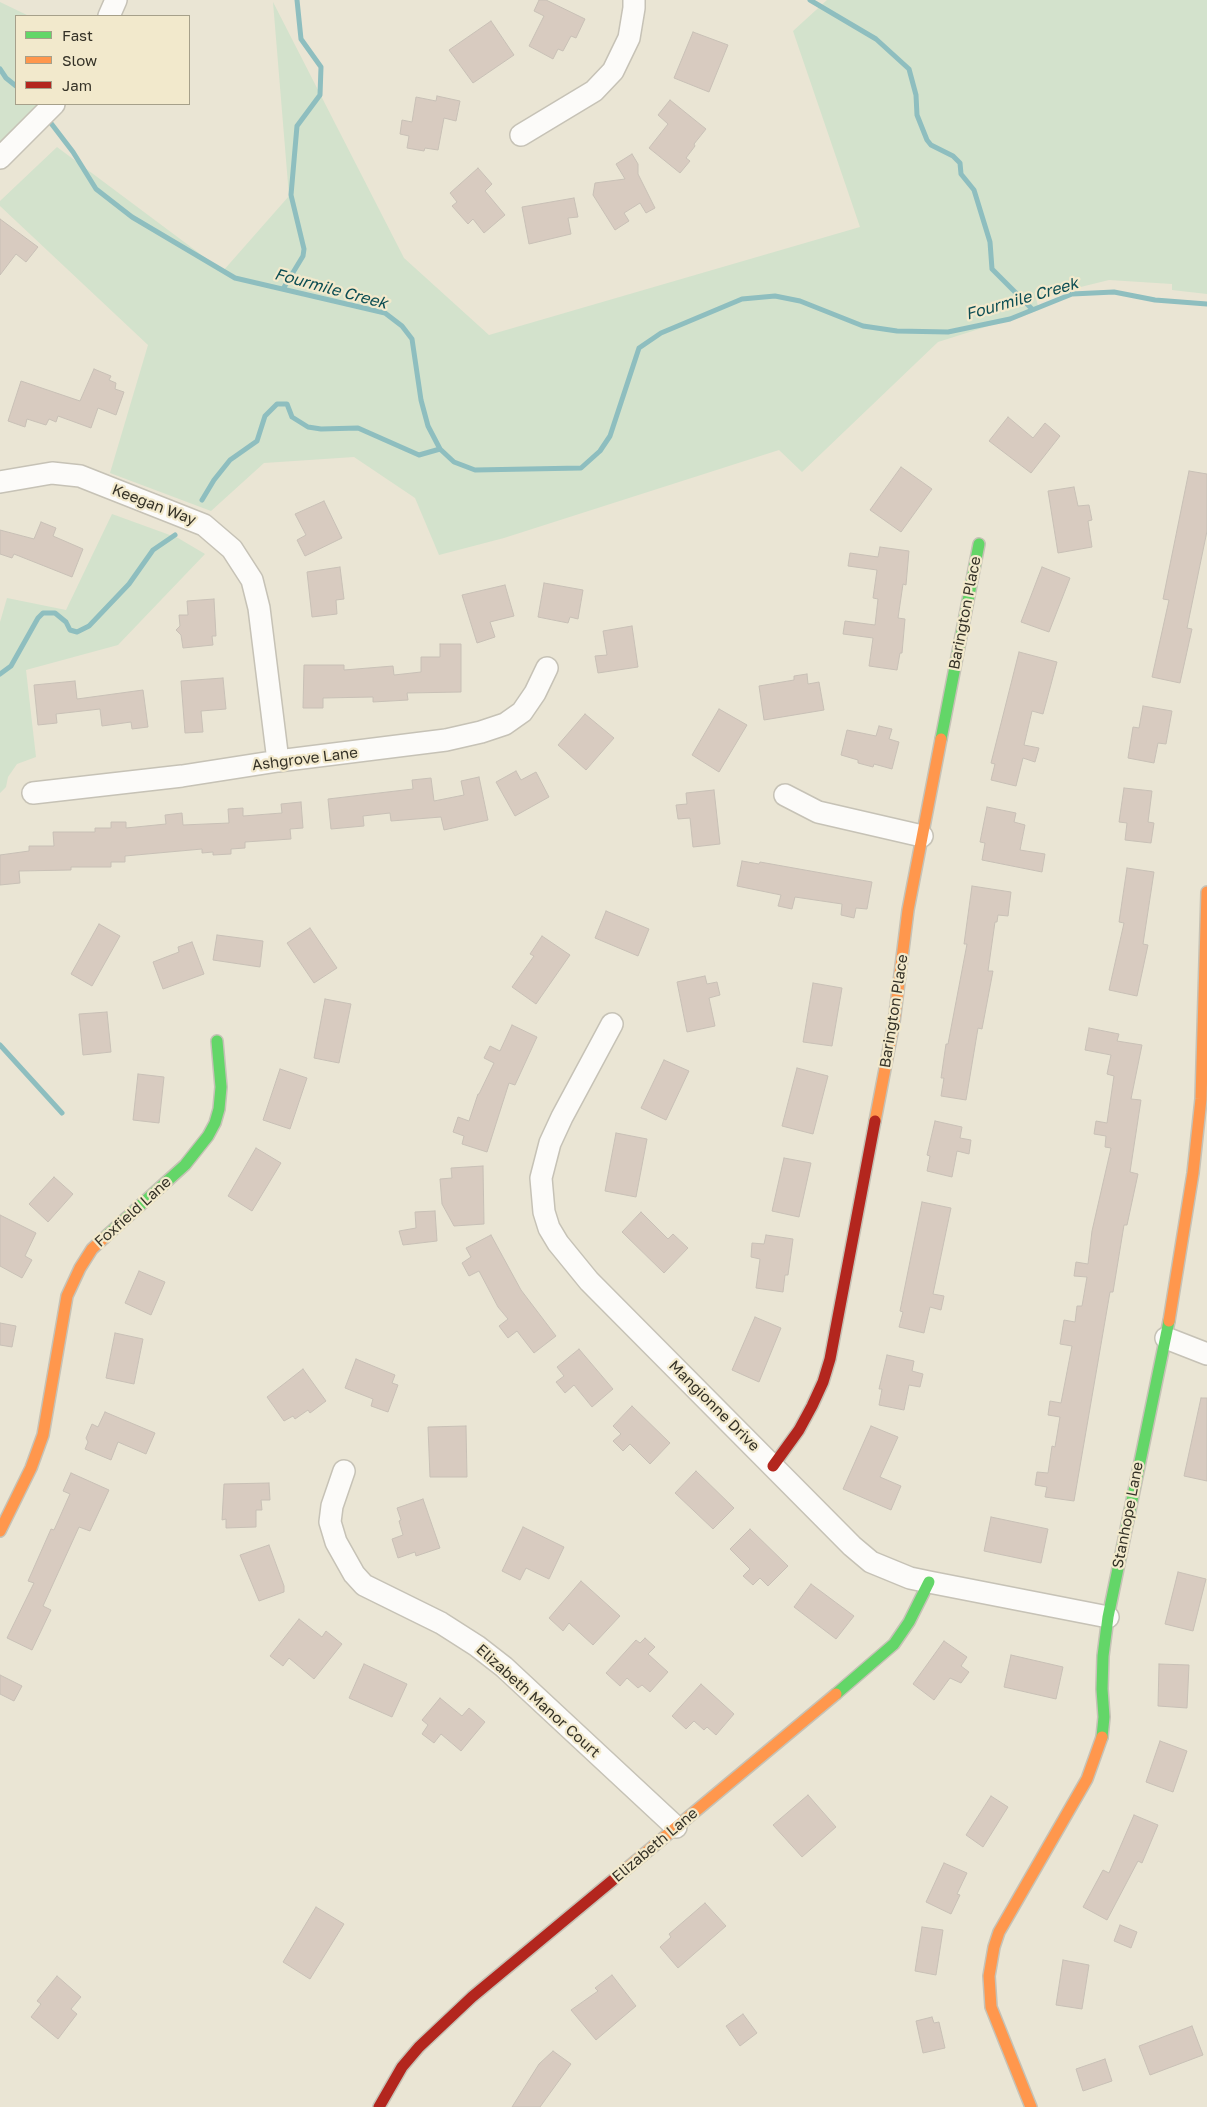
<!DOCTYPE html>
<html>
<head>
<meta charset="utf-8">
<style>
  body { margin:0 }
  #map { position:relative; width:1207px; height:2107px; overflow:hidden; background:#eae5d4; font-family:"Golos Text",sans-serif }
  canvas { display:block }
  .legend { position:absolute; left:15px; top:15px; width:175px; height:90px; box-sizing:border-box; background:#f2e9cc; border:1px solid #a6a08a; margin:0; padding:6px 9px; list-style:none; font-size:15px; color:#353227 }
  .legend li { display:flex; align-items:center; gap:10px; height:25px }
  .legend b { width:25px; border:1px solid #a6a08a }
</style>
</head>
<body>
<div id="map">
<canvas width="1207" height="2107"></canvas>
<ul class="legend">
<li><b style="height:6px;background:#63d668"></b>Fast</li>
<li><b style="height:6px;background:#ff974d"></b>Slow</li>
<li><b style="height:6px;background:#b3261e"></b>Jam</li>
</ul>
</div>
<script>
const context = document.querySelector('canvas').getContext('2d');
context.lineJoin = 'round';
function fill(path, color) { context.fillStyle = color; context.fill(path, 'evenodd'); }
const toPath = rows => new Path2D(rows.map(r => 'M' + r).join(''));
function trace(path, color, width, dash) { context.strokeStyle = color; context.lineWidth = width; context.lineCap = dash ? 'butt' : 'round'; context.setLineDash(dash || []); context.stroke(path); }
function drawText(font, color, halo, rows, align = 'center') {
  context.font = font + ' "Golos Text",sans-serif'; context.lineWidth = 4.5; context.setLineDash([]); context.textBaseline = 'middle'; context.strokeStyle = halo; context.fillStyle = color; for (const [text, x, y, turn = 0] of rows) {
    context.save(); context.translate(x, y); context.rotate((+turn || 0) * Math.PI / 180); context.textAlign = isNaN(turn) ? turn : align; if (halo) context.strokeText(text, 0, 0); context.fillText(text, 0, 0); context.restore();
  }
}
fill(toPath([
  [827,0,1207,0,1207,294,1172,290,1172,284,1109,280,1036,298,1039,310,938,342,802,472,779,450,504,538,439,555,415,498,354,457,264,463,211,511,110,473,148,345,0,206,0,201,57,147,223,271,289,196,273,2,404,258,489,335,860,227,793,31],
  [0,2,29,16,16,16,16,104,41,104,0,145],
  [112,514,178,538,205,554,118,645,26,670,36,757,17,764,8,777,6,787,0,793,0,622,7,598,66,610]
]), '#d3e2cc');
trace(toPath([
  [810,0,876,39,909,69,916,95,917,115,927,140,931,145,953,156,960,163,961,174,974,190,990,242,992,269,1032,309],
  [0,69,6,78,16,86],
  [47,118,73,152,96,189,132,217,235,278,385,313,402,326,412,339,421,400,428,426,440,449,454,462,475,470,581,468,600,451,610,436,639,348,661,333,742,299,775,296,800,301,863,326,897,331,948,332,1010,319,1072,294,1114,292,1155,300,1207,304],
  [283,289,303,256,304,249,291,195,297,126,320,95,321,67,301,39,297,0],
  [202,500,214,480,230,460,257,441,265,416,277,404,287,404,292,417,308,427,321,429,358,428,419,455,440,449],
  [0,674,11,666,38,618,43,613,55,613,66,622,70,630,77,632,89,626,129,584,153,550,175,535],
  [0,1045,62,1113]
]), '#8ebebf', 5);
const building = toPath([
  [539,0,546,0,585,19,576,38,571,36,563,51,558,49,553,59,529,46,544,16,534,11,539,0],
  [491,21,514,55,473,83,449,50,491,21],
  [693,32,728,45,709,92,674,78,693,32],
  [437,96,460,101,456,121,444,118,438,150,425,148,424,151,407,148,409,136,400,134,402,120,412,122,416,97,436,101,437,96],
  [670,100,706,129,694,144,695,146,686,158,690,161,680,173,649,148,668,124,658,115,670,100],
  [632,154,638,164,638,174,655,208,646,213,640,203,624,213,629,221,615,230,593,195,595,183,625,179,616,164,632,154],
  [478,168,492,184,485,191,505,215,484,233,473,219,468,224,452,206,457,202,450,193,478,168],
  [574,198,578,217,568,218,571,234,529,244,522,207,574,198],
  [0,219,38,247,26,262,16,254,0,275,0,219],
  [94,369,111,376,109,380,116,383,115,389,124,392,116,415,98,408,91,428,58,416,56,422,49,419,46,425,27,419,25,427,8,421,21,381,80,401,94,369],
  [1008,417,1033,438,1045,423,1060,436,1031,473,989,441,1008,417],
  [901,467,932,489,901,532,870,510,901,467],
  [1189,471,1207,474,1207,531,1187,628,1192,629,1180,683,1152,677,1169,600,1163,599,1189,471],
  [1074,487,1078,506,1089,505,1092,520,1088,521,1092,547,1058,553,1048,491,1074,487],
  [324,501,342,538,305,556,297,540,306,535,295,514,324,501],
  [41,522,56,528,53,536,83,549,72,577,14,554,12,558,0,554,0,530,34,539,41,522],
  [880,547,909,551,906,585,903,584,898,618,905,619,902,653,900,653,897,670,869,666,873,638,843,634,845,621,875,625,878,599,873,598,877,570,848,566,850,553,878,557,880,547],
  [340,567,344,599,336,600,337,614,312,617,307,572,340,567],
  [1042,567,1070,578,1049,632,1021,622,1042,567],
  [544,583,583,590,578,619,570,617,568,623,538,617,544,583],
  [505,585,514,616,490,622,495,637,477,643,462,595,505,585],
  [214,599,216,636,212,636,213,645,183,648,181,635,176,630,180,626,179,615,188,615,187,601,214,599],
  [632,626,638,667,598,673,595,656,607,655,603,631,632,626],
  [440,644,461,644,461,692,407,693,408,700,373,702,373,697,323,698,323,708,303,708,304,665,344,665,344,670,393,666,394,675,421,672,421,657,440,657,440,644],
  [1019,652,1057,662,1043,714,1032,711,1024,745,1039,748,1035,762,1023,758,1016,786,991,780,995,764,991,763,1019,652],
  [807,674,808,684,819,682,824,710,764,720,759,686,794,680,794,676,807,674],
  [223,678,226,709,201,711,203,732,185,733,181,681,223,678],
  [75,681,77,699,143,690,148,727,132,729,131,722,102,726,100,709,56,714,57,723,38,725,34,685,75,681],
  [1143,706,1172,711,1166,744,1158,743,1154,763,1128,758,1133,727,1139,728,1143,706],
  [719,709,747,725,719,772,692,755,719,709],
  [585,714,614,738,586,770,558,745,585,714],
  [879,726,892,729,889,739,899,742,892,769,874,764,873,767,858,763,858,760,841,755,847,730,876,736,879,726],
  [516,771,521,780,536,772,549,797,515,816,496,782,516,771],
  [479,777,488,820,444,830,441,817,391,821,390,813,363,816,364,826,331,829,328,799,413,789,412,780,431,778,434,801,464,795,461,781,479,777],
  [1124,788,1152,791,1148,822,1154,823,1151,843,1125,840,1127,823,1119,822,1124,788],
  [714,790,720,844,693,847,690,818,678,819,676,805,687,804,686,793,714,790],
  [301,802,303,828,290,829,291,839,245,842,245,848,231,849,231,854,213,855,213,852,202,853,202,849,125,856,125,862,111,862,111,867,71,867,71,870,19,871,20,883,0,885,0,855,29,851,29,846,54,846,53,832,95,832,95,828,111,828,111,822,126,822,126,828,166,824,165,815,182,813,183,825,229,823,228,809,243,808,243,816,282,813,281,804,301,802],
  [987,807,1016,813,1014,822,1025,825,1020,850,1045,854,1042,872,982,860,985,843,980,842,987,807],
  [742,861,759,864,760,862,872,882,867,909,856,908,854,918,841,915,842,904,795,897,792,909,778,906,781,895,737,886,742,861],
  [1127,868,1154,872,1143,944,1148,945,1137,996,1109,990,1124,923,1119,922,1127,868],
  [972,886,1011,892,1008,916,998,915,997,922,995,922,988,971,993,971,982,1029,978,1028,966,1100,941,1096,944,1078,941,1078,946,1044,948,1044,967,944,964,944,972,886],
  [606,911,649,929,638,956,595,938,606,911],
  [99,924,120,936,92,986,71,974,99,924],
  [310,928,337,968,314,983,287,943,310,928],
  [217,935,263,941,260,967,213,960,217,935],
  [542,936,570,955,536,1004,512,987,534,956,530,954,542,936],
  [192,942,204,974,163,989,153,962,179,952,178,947,192,942],
  [705,976,707,984,717,982,720,995,709,998,715,1026,687,1032,677,982,705,976],
  [813,983,842,988,832,1046,803,1042,813,983],
  [325,999,351,1004,339,1063,314,1058,325,999],
  [107,1012,111,1052,83,1055,79,1014,107,1012],
  [512,1025,537,1037,515,1085,509,1083,487,1152,462,1144,464,1136,453,1132,458,1117,469,1121,478,1094,479,1094,494,1063,484,1058,490,1046,500,1051,512,1025],
  [1089,1028,1119,1034,1117,1041,1142,1045,1131,1099,1141,1100,1130,1172,1138,1174,1127,1225,1124,1225,1113,1292,1110,1292,1074,1501,1045,1497,1047,1487,1035,1485,1037,1472,1048,1473,1052,1446,1055,1447,1060,1417,1048,1415,1050,1401,1061,1403,1072,1346,1060,1344,1064,1320,1075,1322,1077,1306,1082,1306,1087,1277,1074,1276,1076,1262,1088,1264,1092,1231,1111,1148,1105,1147,1106,1136,1094,1134,1096,1121,1107,1123,1114,1076,1107,1074,1111,1055,1085,1050,1089,1028],
  [664,1060,689,1071,666,1120,641,1108,664,1060],
  [797,1068,828,1076,813,1134,782,1126,797,1068],
  [280,1069,307,1078,290,1129,263,1120,280,1069],
  [138,1074,164,1077,159,1123,133,1120,138,1074],
  [935,1121,962,1127,960,1138,971,1140,969,1154,957,1151,952,1177,927,1171,930,1156,927,1155,935,1121],
  [616,1133,647,1139,636,1197,605,1191,616,1133],
  [256,1148,281,1163,252,1211,228,1196,256,1148],
  [784,1158,811,1163,799,1217,772,1211,784,1158],
  [483,1166,484,1224,454,1226,442,1204,440,1179,452,1178,451,1168,483,1166],
  [54,1177,73,1194,48,1222,29,1204,54,1177],
  [922,1202,951,1208,933,1294,944,1296,941,1310,930,1307,924,1333,899,1327,903,1312,900,1311,922,1202],
  [435,1211,437,1241,403,1245,399,1231,416,1228,415,1212,435,1211],
  [641,1212,668,1239,673,1234,688,1248,664,1273,622,1232,641,1212],
  [0,1215,36,1233,25,1256,32,1260,22,1278,0,1266,0,1215],
  [491,1235,521,1290,556,1336,534,1353,517,1331,508,1338,499,1326,508,1319,498,1307,479,1271,469,1276,462,1263,471,1257,466,1248,491,1235],
  [766,1235,793,1239,788,1275,785,1275,783,1292,756,1288,760,1259,751,1257,752,1243,764,1244,766,1235],
  [139,1271,165,1282,151,1315,125,1303,139,1271],
  [755,1317,781,1328,759,1382,732,1370,755,1317],
  [0,1323,16,1326,12,1347,0,1345,0,1323],
  [115,1333,143,1339,134,1384,106,1378,115,1333],
  [579,1349,613,1389,592,1407,574,1385,565,1393,556,1382,564,1376,557,1367,579,1349],
  [887,1355,914,1361,912,1371,923,1374,920,1387,909,1385,904,1410,879,1405,882,1389,879,1389,887,1355],
  [356,1359,395,1375,392,1383,398,1385,388,1412,371,1406,373,1399,345,1388,356,1359],
  [303,1369,326,1401,310,1413,308,1410,295,1419,293,1416,284,1421,267,1397,303,1369],
  [1201,1398,1207,1398,1207,1481,1184,1476,1201,1398],
  [632,1406,670,1443,650,1464,630,1444,623,1451,613,1441,621,1434,613,1426,632,1406],
  [105,1412,155,1433,146,1454,118,1442,111,1460,85,1449,88,1442,86,1438,92,1424,98,1427,105,1412],
  [466,1426,467,1477,430,1477,428,1427,466,1426],
  [871,1426,898,1437,880,1477,901,1486,891,1510,843,1489,871,1426],
  [696,1471,734,1508,713,1529,675,1493,696,1471],
  [71,1473,109,1490,90,1531,79,1527,43,1606,51,1610,32,1650,7,1638,34,1583,28,1581,51,1529,54,1530,70,1494,63,1491,71,1473],
  [269,1483,270,1500,261,1500,262,1510,256,1510,256,1527,226,1528,226,1519,222,1520,224,1484,269,1483],
  [423,1499,440,1548,416,1556,415,1552,398,1558,392,1539,403,1535,399,1521,401,1520,397,1508,423,1499],
  [991,1517,1048,1529,1041,1563,984,1551,991,1517],
  [523,1527,564,1547,549,1579,526,1568,520,1580,502,1571,523,1527],
  [750,1529,788,1566,768,1586,760,1578,753,1585,743,1576,750,1569,730,1549,750,1529],
  [269,1545,284,1586,284,1592,259,1601,240,1555,269,1545],
  [1178,1572,1206,1579,1193,1631,1165,1624,1178,1572],
  [581,1581,620,1616,593,1645,569,1623,563,1631,549,1618,581,1581],
  [811,1584,854,1616,836,1639,794,1607,811,1584],
  [299,1619,322,1637,326,1631,342,1644,314,1679,289,1658,283,1666,270,1656,299,1619],
  [645,1638,655,1647,648,1654,668,1672,650,1692,642,1685,638,1688,627,1678,620,1686,606,1673,636,1640,640,1643,645,1638],
  [944,1641,967,1657,961,1666,969,1672,961,1683,950,1678,934,1700,913,1684,944,1641],
  [1011,1655,1063,1667,1056,1699,1004,1687,1011,1655],
  [364,1664,407,1684,392,1717,349,1698,364,1664],
  [1159,1664,1189,1665,1187,1708,1158,1706,1159,1664],
  [0,1675,22,1686,14,1701,0,1694,0,1675],
  [701,1684,734,1714,716,1735,707,1727,704,1730,694,1721,686,1729,672,1716,701,1684],
  [440,1698,462,1716,469,1708,485,1722,461,1751,441,1734,434,1743,422,1734,428,1725,422,1720,440,1698],
  [1160,1741,1187,1751,1173,1792,1146,1782,1160,1741],
  [808,1795,836,1827,802,1857,773,1825,808,1795],
  [991,1796,1008,1807,983,1847,966,1835,991,1796],
  [1134,1815,1158,1825,1142,1863,1138,1861,1107,1920,1083,1907,1103,1870,1109,1873,1134,1815],
  [944,1863,967,1873,957,1894,960,1895,951,1914,926,1902,944,1863],
  [705,1903,726,1926,678,1968,660,1947,671,1937,669,1934,705,1903],
  [316,1907,344,1924,310,1979,283,1962,316,1907],
  [1120,1925,1137,1932,1131,1948,1114,1941,1120,1925],
  [922,1927,943,1930,936,1975,915,1971,922,1927],
  [1063,1960,1089,1965,1082,2009,1056,2005,1063,1960],
  [612,1975,636,2006,596,2040,571,2010,598,1991,595,1988,612,1975],
  [57,1976,81,1997,71,2009,77,2014,58,2039,31,2017,41,2004,37,2001,57,1976],
  [743,2014,757,2033,740,2046,726,2026,743,2014],
  [932,2017,934,2023,939,2022,945,2048,923,2053,916,2021,932,2017],
  [1192,2026,1203,2055,1150,2075,1139,2046,1192,2026],
  [553,2051,571,2064,540,2107,512,2107,539,2064,553,2051],
  [1105,2059,1112,2081,1083,2091,1076,2069,1105,2059]
]);
fill(building, '#d8cbc0');
trace(building, '#c8c0b6', 1);
const street = toPath([
  [109,16,116,0],
  [521,135,594,91,613,71,629,38,634,8,634,0],
  [0,158,54,104],
  [0,482,52,473,80,476,204,525,232,549,252,580,259,608,278,761],
  [33,793,182,776,278,761,446,740,481,732,505,724,522,712,535,693,547,668],
  [785,795,818,812,922,836],
  [612,1024,562,1117,550,1143,541,1178,544,1212,549,1228,558,1243,589,1281,852,1546,871,1562,910,1578,929,1582,1108,1617],
  [1166,1338,1207,1354],
  [344,1471,332,1506,330,1522,336,1542,354,1574,364,1585,441,1623,477,1646,504,1667,676,1827]
]);
const fast = toPath([
  [941,739,979,544],
  [104,1238,185,1165,208,1136,215,1123,219,1109,221,1087,217,1041],
  [836,1694,894,1644,909,1622,929,1582],
  [1102,1737,1104,1717,1102,1689,1103,1656,1108,1617,1169,1321]
]);
const slow = toPath([
  [875,1121,894,1022,908,910,941,739],
  [1169,1321,1193,1173,1201,1099,1207,892],
  [0,1531,31,1468,43,1435,67,1296,80,1268,92,1249,104,1238],
  [625,1870,836,1694],
  [1031,2107,991,2007,989,1976,994,1947,999,1932,1087,1779,1102,1737]
]);
const jam = toPath([
  [773,1466,799,1430,812,1406,823,1382,830,1359,875,1121],
  [379,2107,402,2067,419,2047,472,1997,625,1870]
]);
trace(street, '#c6c2b6', 24);
trace(fast, '#c6c2b6', 14);
trace(slow, '#c6c2b6', 14);
trace(jam, '#c6c2b6', 14);
trace(street, '#fcfbf9', 21);
trace(fast, '#63d668', 11);
trace(slow, '#ff974d', 11);
trace(jam, '#b3261e', 11);
drawText('15px', '#353227', '#f2e9cc', [
  ["Keegan Way",154,505,21],
  ["Barington Place",965,613,-79],
  ["Ashgrove Lane",305,759,-7],
  ["Barington Place",894,1011,-81],
  ["Foxfield Lane",133,1212,-42],
  ["Mangionne Drive",714,1406,45],
  ["Stanhope Lane",1128,1515,-79],
  ["Elizabeth Manor Court",538,1701,42],
  ["Elizabeth Lane",655,1845,-40]
]);
drawText('italic 16px', '#0b4d53', '#f2e9cc', [
  ["Fourmile Creek",331,289,15],
  ["Fourmile Creek",1022,299,-16]
]);
</script>
</body>
</html>
